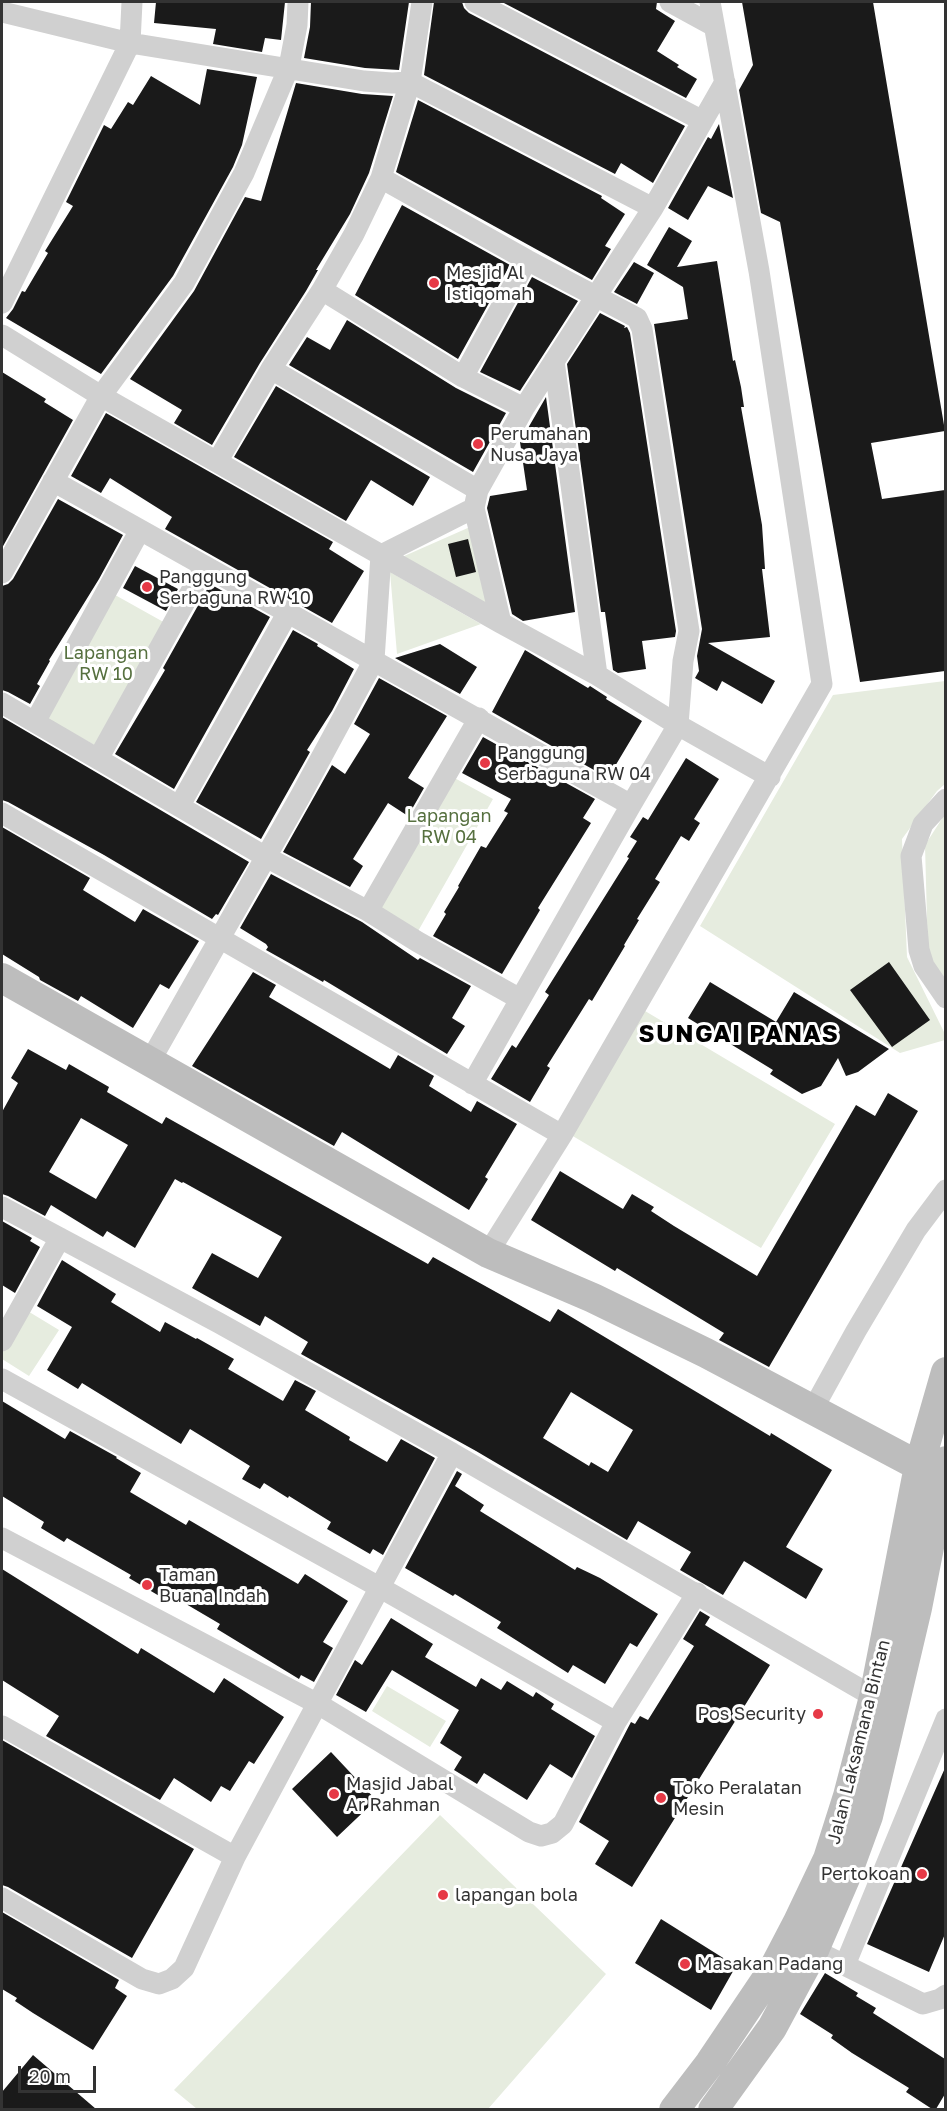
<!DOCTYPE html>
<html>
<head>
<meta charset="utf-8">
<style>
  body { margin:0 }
  #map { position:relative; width:947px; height:2111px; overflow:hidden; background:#fff; font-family:"Golos Text",sans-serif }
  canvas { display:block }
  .frame { position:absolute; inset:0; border:3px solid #333; pointer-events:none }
  .scale { position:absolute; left:18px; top:2066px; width:78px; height:27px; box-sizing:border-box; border:3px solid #333; border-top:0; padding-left:8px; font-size:18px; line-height:21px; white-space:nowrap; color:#333; -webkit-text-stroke:4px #fff; paint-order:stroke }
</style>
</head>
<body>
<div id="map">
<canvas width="947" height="2111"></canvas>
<div class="frame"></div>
<div class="scale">20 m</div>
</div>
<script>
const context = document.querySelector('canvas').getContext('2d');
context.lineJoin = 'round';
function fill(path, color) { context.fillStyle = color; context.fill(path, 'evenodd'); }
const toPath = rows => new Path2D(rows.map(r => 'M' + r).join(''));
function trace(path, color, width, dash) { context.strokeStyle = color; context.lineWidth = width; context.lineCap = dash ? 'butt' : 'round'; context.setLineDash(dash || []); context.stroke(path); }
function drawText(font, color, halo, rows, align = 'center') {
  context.font = font + ' "Golos Text",sans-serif'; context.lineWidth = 6; context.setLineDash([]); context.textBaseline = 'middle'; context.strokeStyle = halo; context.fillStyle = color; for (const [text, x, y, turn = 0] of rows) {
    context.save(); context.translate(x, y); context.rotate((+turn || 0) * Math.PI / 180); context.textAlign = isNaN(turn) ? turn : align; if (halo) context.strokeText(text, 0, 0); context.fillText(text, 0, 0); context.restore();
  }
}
fill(toPath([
  [470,527,489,605,402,557],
  [390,572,481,624,397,654],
  [108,591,167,624,98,747,39,714],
  [945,681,945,784,937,791,902,839,907,957,945,1034,945,1040,900,1053,700,926,833,695],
  [449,775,493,799,417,933,374,909],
  [945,814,945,989,928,957,925,845],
  [640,1008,835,1124,761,1248,566,1132],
  [26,1310,59,1330,29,1376,2,1359,2,1349],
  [387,1686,446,1721,430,1747,372,1711],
  [440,1815,606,1974,488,2109,197,2109,174,2090]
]), '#e6ecdf');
fill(toPath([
  [156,2,285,2,281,40,265,38,262,52,213,44,216,29,154,23],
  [311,2,409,2,399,70,365,68,304,58,310,27],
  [434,2,462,2,464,8,469,13,685,126,653,183,621,163,615,174,424,75],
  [502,2,657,2,656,9,675,21,657,51,679,65,677,67,697,79,686,98],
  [742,2,873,2,945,431,871,443,882,499,945,490,945,671,860,682,780,222,761,213,739,90,753,65],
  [207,69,257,77,242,145,233,167,173,276,101,374,6,318,13,309,22,291,25,292,48,253,45,251,73,206,66,202,104,125,111,129,128,102,133,105,151,76,200,105],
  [296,83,362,94,393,96,369,173,350,214,316,270,318,270,306,291,260,363,212,445,174,423,182,410,130,379,194,291,245,197,261,201],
  [418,100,602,196,601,198,625,214,605,246,611,249,592,280,396,172],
  [719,124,733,198,708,186,688,220,668,208,708,137,711,139],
  [402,205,510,265,458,359,355,295],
  [669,227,692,241,677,267,717,261,733,361,735,360,741,387,744,407,741,407,762,525,765,569,762,569,770,637,708,643,775,681,762,704,722,681,717,691,695,678,699,671,697,656,702,629,654,324,688,319,683,287,647,265],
  [634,262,654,273,637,304,614,292],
  [532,277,578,301,520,391,480,372],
  [600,313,625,326,624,328,627,327,630,333,676,631,675,637,642,641,646,669,618,673,613,670,605,612,601,612,567,364],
  [347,320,456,388,506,413,473,472,289,365,307,337,330,350],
  [2,372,46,399,44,402,73,420,2,548],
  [276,386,430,477,413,506,371,480,346,521,234,457],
  [546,397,575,612,523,621,512,614,487,508,490,496,527,490,520,442],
  [106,413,333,542,329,549,364,571,332,623,165,529,172,517,110,478,101,493,71,476],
  [58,499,123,535,99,579,49,660,50,661,37,684,40,686,30,704,8,692,2,690,2,586,8,584,13,579],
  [468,539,476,572,456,577,448,544],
  [135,566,178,589,166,611,123,588],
  [210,584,270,617,174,789,115,754,165,670,163,668],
  [293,630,318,644,317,646,354,669,332,711,307,750,310,752,261,839,196,802],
  [440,644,477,667,460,694,395,658],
  [525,650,588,688,590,686,607,697,606,699,642,721,608,778,492,712],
  [379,678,447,716,408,778,424,788,408,816,388,803,353,859,363,866,350,887,283,852,332,765,345,774,370,734,354,724],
  [2,717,249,862,218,915,216,914,212,919,104,855,8,802,2,800],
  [483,737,595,799,583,818,591,823,538,908,540,910,502,974,433,936,446,914,444,912,459,887,458,886,481,846,486,848,508,813,504,811,511,799,462,773],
  [686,758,719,779,694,819,700,823,689,841,681,836,655,879,660,882,637,919,639,920,624,945,625,946,592,1001,589,999,547,1066,550,1068,530,1102,491,1079,512,1045,516,1048,549,995,545,992,629,858,627,857,637,841,630,837,643,817,648,820],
  [2,827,90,878,83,890,135,922,143,909,199,941,169,989,160,984,133,1028,81,996,78,1001,40,980,39,977,2,954],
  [271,874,362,922,418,960,420,958,471,986,452,1018,465,1026,447,1054,324,980,323,982,266,950,268,947,266,944,240,928],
  [889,962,930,1020,892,1047,850,990],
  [253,972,276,985,269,997,390,1069,398,1055,434,1076,429,1086,471,1112,477,1101,517,1124,485,1177,488,1179,469,1210,342,1132,334,1146,192,1066],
  [710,982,776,1022,794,992,889,1049,858,1072,846,1076,838,1058,821,1086,802,1094,770,1074,773,1070,688,1018],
  [28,1049,66,1070,69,1064,109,1087,107,1092,162,1124,166,1117,428,1264,433,1257,550,1322,558,1309,770,1436,771,1433,832,1470,786,1547,823,1569,806,1599,744,1561,723,1595,680,1570,691,1552,638,1521,627,1540,476,1451,301,1354,308,1342,265,1316,260,1326,192,1288,212,1253,258,1278,282,1237,183,1182,182,1183,175,1179,135,1248,107,1231,103,1237,51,1205,45,1216,8,1196,2,1194,2,1112,18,1083,11,1078],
  [81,1118,128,1145,96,1199,49,1172],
  [571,1392,633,1430,608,1472,591,1462,589,1466,543,1438],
  [888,1093,918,1111,769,1367,719,1340,724,1333,617,1268,615,1271,531,1220,560,1171,623,1209,632,1194,654,1207,651,1211,674,1226,757,1276,856,1105,875,1116],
  [2,1221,32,1238,30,1241,40,1247,15,1293,2,1285],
  [62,1260,116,1294,111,1302,160,1332,165,1322,196,1339,197,1338,234,1359,228,1369,283,1401,295,1380,316,1391,305,1410,350,1437,349,1440,387,1462,401,1439,435,1458,383,1555,373,1549,370,1554,327,1529,331,1522,289,1496,288,1498,264,1483,260,1489,242,1479,250,1466,190,1429,181,1444,82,1383,78,1389,47,1370,72,1327,37,1306],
  [2,1401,65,1439,70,1431,117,1457,116,1458,141,1473,130,1492,186,1525,189,1520,298,1584,305,1574,348,1601,323,1642,333,1648,314,1682,301,1675,299,1679,217,1629,220,1624,169,1594,166,1600,129,1578,131,1575,67,1538,64,1542,41,1528,44,1522,2,1496],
  [457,1471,462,1474,455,1486,484,1505,480,1511,575,1570,577,1567,600,1578,658,1614,637,1647,630,1643,605,1684,573,1665,568,1673,497,1628,501,1622,455,1594,453,1596,405,1568],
  [2,1569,138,1654,141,1648,214,1693,224,1678,284,1717,254,1764,249,1761,230,1791,221,1786,211,1802,174,1778,160,1800,46,1736,59,1716,2,1680],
  [700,1611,710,1617,705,1625,770,1665,632,1887,595,1864,609,1841,579,1822,631,1722,635,1724,640,1716,648,1720,694,1646,683,1639],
  [391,1618,433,1644,425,1657,476,1687,481,1678,501,1690,507,1681,533,1697,536,1692,554,1704,551,1709,595,1736,572,1778,550,1764,527,1800,484,1773,477,1784,454,1770,462,1757,440,1743,459,1710,392,1670,366,1712,336,1695,355,1660,362,1665],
  [2,1740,194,1849,132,1958,8,1887,2,1885],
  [331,1752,376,1800,337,1837,292,1789],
  [945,1768,945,1934,929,1972,867,1944],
  [2,1912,119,1980,115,1988,127,1996,93,2050,33,2013,15,2001,17,1998,2,1989],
  [661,1919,736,1966,711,2010,635,1963],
  [825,1973,858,1993,856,1996,876,2008,873,2013,945,2059,945,2094,936,2109,932,2109,906,2092,909,2088,852,2053,831,2038,833,2035,800,2014],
  [33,2055,96,2109,2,2109,2,2092]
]), '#1a1a1a');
trace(toPath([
  [475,2,703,121],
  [670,2,714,26],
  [2,12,130,43,364,81,392,83,410,82,653,208],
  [381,178,527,260],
  [322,290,463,377,524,408],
  [2,303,130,43,132,2],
  [2,335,101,396,217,462,501,623,597,675,678,725,770,777],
  [554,361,597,675],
  [271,369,478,490],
  [463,377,527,260,637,318,642,329,689,631,683,661,678,725,631,805,472,1084],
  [217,462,271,369,322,290,354,234,381,178,410,82,422,2],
  [53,481,631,805],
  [474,508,501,623],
  [2,573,101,396,184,283,244,173,289,67,297,25,298,2],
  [2,703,266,857,368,911,418,942,520,999],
  [35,722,140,530],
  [98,759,205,566],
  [946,799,923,824,911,856,919,950,924,966,946,998],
  [180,805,288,612],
  [2,813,562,1135],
  [368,911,479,718],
  [149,1063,301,795,374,660,381,555,474,508,478,490,524,408,653,208,725,82],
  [2,1207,219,1323,452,1453,235,1857,184,1968,172,1979,159,1984,142,1979,2,1898],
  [488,1253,562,1135,822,684,759,271,710,2],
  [2,1341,60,1238],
  [2,1379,379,1587,616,1722],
  [813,1409,856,1331,916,1230,946,1190],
  [452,1453,874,1697],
  [2,1538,318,1704,529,1832,541,1836,552,1833,563,1824,616,1722,697,1593],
  [2,1726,235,1857],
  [814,1950,923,2004,940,1999,946,1995],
  [845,1965,946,1719]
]), '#d0d0d0', 21);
trace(toPath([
  [2,978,488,1253,593,1298,706,1353,919,1466],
  [674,2110,710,2063,774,1968,798,1922,828,1859,848,1796,874,1697,919,1466,946,1372],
  [713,2110,772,2028,814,1950,846,1876,868,1816,917,1608,946,1461]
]), '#bdbdbd', 30);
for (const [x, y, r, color] of [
  [434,283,6,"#e63946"],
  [478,444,6,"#e63946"],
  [147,587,6,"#e63946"],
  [485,763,6,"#e63946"],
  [147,1585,6,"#e63946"],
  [818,1714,6,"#e63946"],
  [334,1794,6,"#e63946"],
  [661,1798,6,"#e63946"],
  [922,1874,6,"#e63946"],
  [443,1895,6,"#e63946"],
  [685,1964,6,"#e63946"]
]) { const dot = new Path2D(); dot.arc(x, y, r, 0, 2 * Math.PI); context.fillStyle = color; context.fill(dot); trace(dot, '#fff', 2); }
drawText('18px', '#333', '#fff', [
  ["Mesjid Al",446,273],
  ["Istiqomah",446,294],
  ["Perumahan",490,434],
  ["Nusa Jaya",490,455],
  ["Panggung",159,577],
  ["Serbaguna RW 10",159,598],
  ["Panggung",497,753],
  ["Serbaguna RW 04",497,774],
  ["Taman",159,1575],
  ["Buana Indah",159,1596],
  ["Pos Security",806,1714,"right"],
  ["Masjid Jabal",346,1784],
  ["Ar Rahman",346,1805],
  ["Toko Peralatan",673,1788],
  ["Mesin",673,1809],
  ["Pertokoan",910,1874,"right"],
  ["lapangan bola",455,1895],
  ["Masakan Padang",697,1964]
], 'left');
drawText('18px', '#56703f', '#fff', [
  ["Lapangan",106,653],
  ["RW 10",106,674],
  ["Lapangan",449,816],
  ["RW 04",449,837]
]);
drawText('18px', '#333', '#fff', [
  ["Jalan Laksamana Bintan",859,1742,-76]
]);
context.letterSpacing = '1.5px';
drawText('bold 24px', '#000', '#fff', [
  ["SUNGAI PANAS",739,1034]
]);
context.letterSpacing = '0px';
</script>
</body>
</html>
